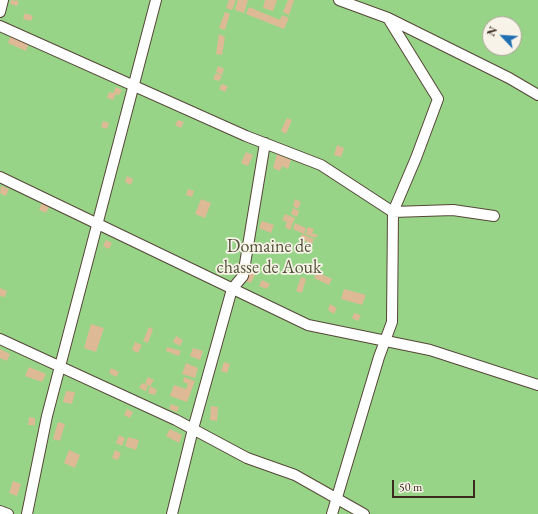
<!DOCTYPE html>
<html>
<head>
<meta charset="utf-8">
<style>
  body { margin:0 }
  #map { position:relative; width:538px; height:514px; overflow:hidden; background:#eae3c3; font-family:"EB Garamond",serif }
  canvas { display:block }
  .north { position:absolute; left:482px; top:16px; width:40px; height:40px; box-sizing:border-box; background:#f7f3e8; border:1px solid #aca397; border-radius:50%; rotate:295deg; font-size:11px; font-weight:700; line-height:16px; text-align:center; color:#3b2a1e }
  .north::after { content:''; display:block; margin:auto; width:14px; height:18px; background:#1f6fb2; clip-path:polygon(50% 0,100% 100%,50% 72%,0 100%) }
  .scale { position:absolute; left:392px; top:480px; width:83px; height:18px; box-sizing:border-box; border:2px solid #3b2a1e; border-top:0; padding-left:5px; font-size:12px; line-height:14px; white-space:nowrap; color:#3b2a1e; -webkit-text-stroke:3px #f7f3e8; paint-order:stroke }
</style>
</head>
<body>
<div id="map">
<canvas width="538" height="514"></canvas>
<div class="north">N</div>
<div class="scale">50 m</div>
</div>
<script>
const context = document.querySelector('canvas').getContext('2d');
context.lineJoin = 'round';
function fill(path, color) { context.fillStyle = color; context.fill(path, 'evenodd'); }
const toPath = rows => new Path2D(rows.map(r => 'M' + r).join(''));
function trace(path, color, width, dash) { context.strokeStyle = color; context.lineWidth = width; context.lineCap = dash ? 'butt' : 'round'; context.setLineDash(dash || []); context.stroke(path); }
function drawText(font, color, halo, rows, align = 'center') {
  context.font = font + ' "EB Garamond",serif'; context.lineWidth = 3.5; context.setLineDash([]); context.textBaseline = 'middle'; context.strokeStyle = halo; context.fillStyle = color; for (const [text, x, y, turn = 0] of rows) {
    context.save(); context.translate(x, y); context.rotate((+turn || 0) * Math.PI / 180); context.textAlign = isNaN(turn) ? turn : align; if (halo) context.strokeText(text, 0, 0); context.fillText(text, 0, 0); context.restore();
  }
}
fill(toPath([
  [0,0,538,0,538,514,0,514],
  [490,24,514,24,514,48,490,48]
]), '#98d488');
fill(toPath([
  [11,0,19,1,17,6,10,4],
  [229,0,236,0,232,10,226,8],
  [238,0,248,0,244,13,235,10],
  [265,0,277,0,273,11,263,8],
  [288,0,294,0,289,15,283,12],
  [249,7,280,20,282,15,289,18,284,29,246,14],
  [225,12,230,14,225,30,219,28],
  [25,13,33,16,31,21,23,19],
  [219,34,225,37,222,55,216,54],
  [11,35,29,42,26,51,8,43],
  [218,66,224,69,222,75,216,72],
  [216,73,222,76,219,81,213,79],
  [222,84,228,86,225,92,219,89],
  [116,87,122,90,119,95,116,94,113,100,107,98,109,92,113,93],
  [287,118,292,120,286,134,281,131],
  [178,120,184,122,181,128,175,125],
  [103,121,109,123,107,129,101,127],
  [337,145,344,148,341,157,334,155],
  [246,152,253,155,248,166,241,163],
  [277,154,291,160,288,169,282,166,280,171,273,168],
  [127,176,133,179,131,185,125,182],
  [1,186,9,189,6,196,0,193],
  [188,189,194,191,192,197,186,195],
  [201,199,211,203,205,218,195,214],
  [295,199,301,202,298,209,293,206],
  [42,203,49,207,46,213,39,210],
  [293,208,299,211,297,217,291,214],
  [285,214,295,218,290,230,285,227,287,222,282,220],
  [262,221,274,225,271,233,259,228],
  [295,223,306,228,304,234,293,229],
  [308,227,314,229,312,233,318,235,316,238,305,234],
  [302,234,314,239,312,244,300,239],
  [106,240,112,243,109,249,103,246],
  [249,269,256,272,251,283,245,281],
  [317,272,332,279,329,285,314,278],
  [301,277,306,279,302,293,296,291],
  [262,280,270,284,267,289,259,286],
  [0,288,7,291,5,297,0,296],
  [344,289,366,295,362,305,341,299],
  [330,304,337,308,334,314,328,310],
  [354,313,361,315,358,321,352,318],
  [91,324,104,328,96,352,84,348],
  [149,327,153,329,148,343,143,341],
  [176,336,183,340,180,346,173,342],
  [135,342,142,345,138,353,132,350],
  [167,347,181,351,179,356,166,351],
  [193,348,203,351,200,360,190,356],
  [0,349,10,354,7,361,0,358],
  [224,362,230,364,227,373,221,371],
  [186,363,198,368,195,378,182,374],
  [29,367,46,374,42,382,25,376],
  [111,368,119,372,116,377,109,373],
  [148,377,154,380,150,386,148,385,146,391,139,388,142,383,148,385,145,383],
  [184,377,195,381,187,402,170,396,174,385,186,389,188,384,183,382],
  [150,386,157,390,155,395,148,393],
  [66,391,75,392,72,404,63,402],
  [171,404,179,407,177,412,169,409],
  [211,406,218,407,217,421,210,420],
  [127,409,133,412,130,418,124,415],
  [29,417,35,418,35,425,28,425],
  [58,422,65,424,60,441,53,439],
  [170,429,182,435,179,443,166,436],
  [119,435,125,438,122,446,116,443],
  [128,437,139,440,136,450,125,446],
  [69,450,80,455,75,468,64,463],
  [115,450,121,453,118,460,112,458],
  [13,481,21,484,17,496,9,493]
]), '#ddba95');
const minor = toPath([
  [339,0,388,18,509,78,538,95],
  [0,12,3,0],
  [0,26,246,136,321,165,393,212,453,210,494,216],
  [0,177,308,325,430,350,538,385],
  [0,339,176,420,247,458,295,475,364,514],
  [0,511,8,514],
  [27,514,47,416,156,0],
  [172,514,193,429,232,289,243,276,265,143],
  [332,514,379,357,392,322,393,212,416,158,438,99,388,18]
]);
trace(minor, '#554637', 12);
trace(minor, '#fff', 10);
drawText('18px', '#525438', '#f7f3e8', [
  ["Domaine de",269,247],
  ["chasse de Aouk",269,268]
]);
</script>
</body>
</html>
